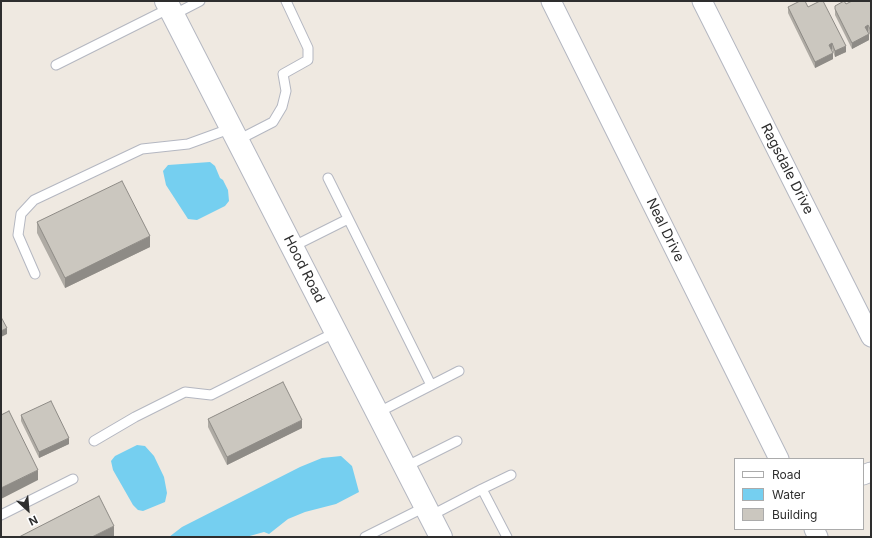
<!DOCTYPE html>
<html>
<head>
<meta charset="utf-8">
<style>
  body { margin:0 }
  #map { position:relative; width:872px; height:538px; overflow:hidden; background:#efe9e1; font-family:Inter,sans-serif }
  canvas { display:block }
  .frame { position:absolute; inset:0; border:2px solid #2e2e2e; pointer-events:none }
  .legend { position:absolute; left:734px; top:458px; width:130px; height:72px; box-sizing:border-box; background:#fff; border:1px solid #ababab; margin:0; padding:5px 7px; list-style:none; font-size:12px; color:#2e2e2e }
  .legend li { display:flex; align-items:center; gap:8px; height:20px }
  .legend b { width:20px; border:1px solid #ababab }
  .north { position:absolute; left:8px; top:490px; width:40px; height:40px; -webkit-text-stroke:3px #fff; paint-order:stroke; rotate:154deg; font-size:11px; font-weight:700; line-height:16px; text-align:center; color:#2e2e2e }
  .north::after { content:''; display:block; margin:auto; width:14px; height:18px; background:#2e2e2e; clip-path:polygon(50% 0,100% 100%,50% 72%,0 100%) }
</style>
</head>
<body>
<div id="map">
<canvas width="872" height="538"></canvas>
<div class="frame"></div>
<ul class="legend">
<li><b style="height:5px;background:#fff"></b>Road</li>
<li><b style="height:11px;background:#75cff0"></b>Water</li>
<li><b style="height:11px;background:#cbc7bf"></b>Building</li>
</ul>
<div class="north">N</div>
</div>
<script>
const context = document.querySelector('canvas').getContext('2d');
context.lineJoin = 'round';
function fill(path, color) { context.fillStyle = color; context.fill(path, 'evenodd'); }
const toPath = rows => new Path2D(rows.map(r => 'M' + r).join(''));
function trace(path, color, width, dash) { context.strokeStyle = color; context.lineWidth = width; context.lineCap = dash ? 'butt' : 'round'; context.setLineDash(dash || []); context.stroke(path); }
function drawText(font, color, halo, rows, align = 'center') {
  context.font = font + ' Inter,sans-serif'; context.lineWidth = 3; context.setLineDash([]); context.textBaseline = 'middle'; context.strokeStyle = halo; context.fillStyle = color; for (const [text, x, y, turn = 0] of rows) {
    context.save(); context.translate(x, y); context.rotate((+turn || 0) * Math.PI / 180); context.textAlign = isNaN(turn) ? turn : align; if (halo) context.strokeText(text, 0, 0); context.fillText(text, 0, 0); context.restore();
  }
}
fill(toPath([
  [210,162,215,166,220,178,223,180,228,190,229,201,225,206,197,220,188,219,166,185,163,171,168,165],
  [137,445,145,446,154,456,164,477,167,493,165,502,143,511,138,510,133,505,113,470,111,461,115,456],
  [341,456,352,466,359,492,336,504,305,512,288,519,269,534,264,532,246,537,169,537,182,527,300,467,322,458]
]), '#75cff0');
const service = toPath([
  [173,15,200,1],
  [56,65,170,8],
  [238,140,273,122,282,107,286,91,283,74,308,60,308,48,286,1],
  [328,178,431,385],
  [292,247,348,219],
  [35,274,18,235,21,214,34,200,142,149,188,144,232,128],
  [377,413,459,371],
  [94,441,135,417,185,392,211,395,336,332],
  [405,467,457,441],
  [482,489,511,475],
  [1,515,73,479],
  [430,516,482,489,507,537],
  [365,537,425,507]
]);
const minor = toPath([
  [551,1,779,459],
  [702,1,871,337],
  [863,475,871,472],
  [814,529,818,537]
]);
const tertiary = toPath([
  [166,1,441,537]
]);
trace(service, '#b4b7c1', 11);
trace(minor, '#b4b7c1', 21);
trace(tertiary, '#b4b7c1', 24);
trace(service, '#fff', 9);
trace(minor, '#fff', 19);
trace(tertiary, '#fff', 22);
fill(toPath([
  [871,2,871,37,868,31,869,40,852,49,835,15,835,6,846,4],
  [788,7,808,7,846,52,835,57,832,49,831,50,833,59,815,68,788,13],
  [37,222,150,247,65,288,37,233],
  [21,415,69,444,39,458,21,421],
  [208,419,302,428,227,465,208,427]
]), '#afaba4');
fill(toPath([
  [868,25,868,31,865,32,865,27],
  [869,34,869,40,852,49,852,43],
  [832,43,832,49,829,51,829,45],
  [846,46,846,52,835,57,835,51],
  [833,53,833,59,815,68,815,62],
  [150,236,150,247,65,288,65,278],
  [7,328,7,334,1,337,1,331],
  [302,420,302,428,227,465,227,457],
  [69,438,69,444,39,458,39,452],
  [38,470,38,480,1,499,1,488],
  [114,526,114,536,112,537,92,537]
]), '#8e8b86');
const building = toPath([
  [800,1,805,1,808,7,820,1,823,1,846,46,835,51,832,43,829,45,833,53,815,62,788,7,800,1],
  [844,1,846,4,852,1,870,1,871,2,871,31,868,25,865,27,869,34,852,43,835,9,835,6,844,1],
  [122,181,150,236,65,278,37,222,122,181],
  [1,317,7,328,1,331,1,317],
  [283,382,302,420,227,457,208,419,283,382],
  [51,401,69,438,39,452,21,415,51,401],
  [9,411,38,470,1,488,1,415,9,411],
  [99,496,114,526,92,537,19,537,99,496]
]);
fill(building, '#cbc7bf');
trace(building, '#8e8b86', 1);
drawText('14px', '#2e2e2e', '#fff', [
  ["Ragsdale Drive",787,169,63],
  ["Neal Drive",665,230,64],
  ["Hood Road",304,269,63]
]);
</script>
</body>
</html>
